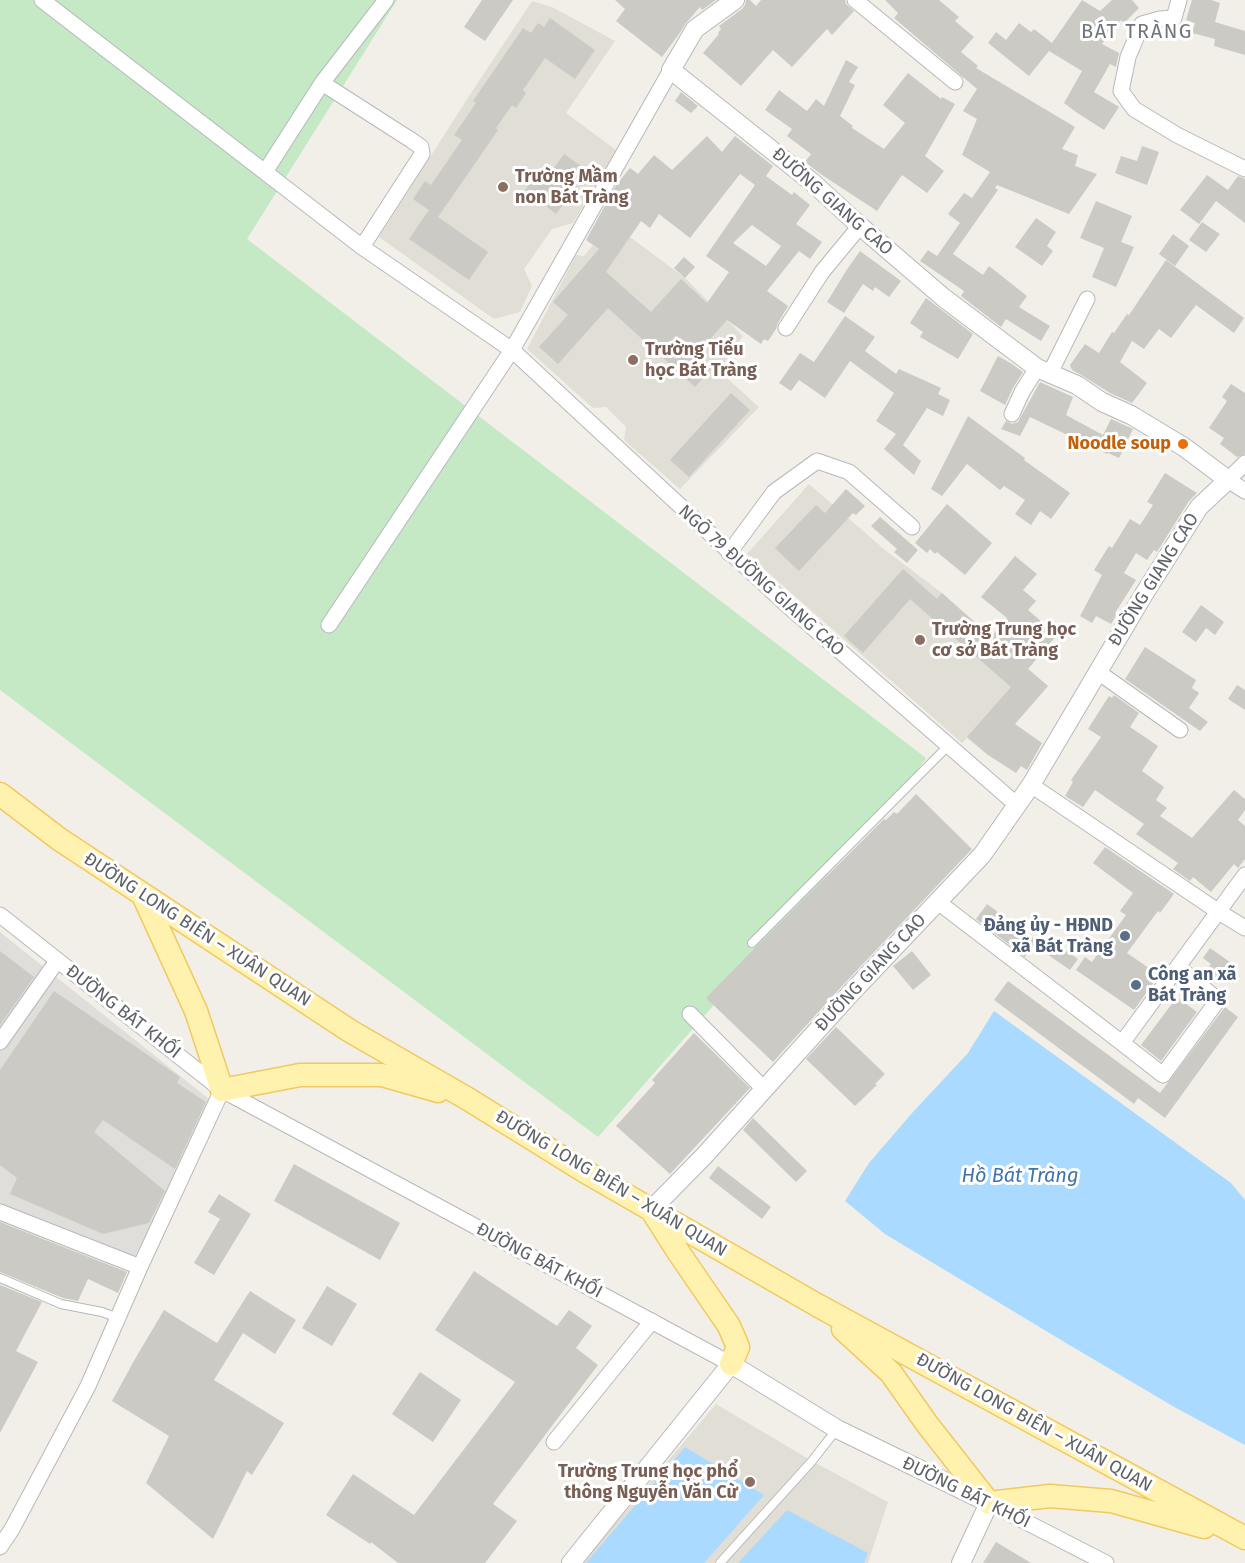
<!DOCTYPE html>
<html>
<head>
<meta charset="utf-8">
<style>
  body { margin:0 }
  canvas { display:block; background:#f1efe8 }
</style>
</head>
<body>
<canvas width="1245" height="1563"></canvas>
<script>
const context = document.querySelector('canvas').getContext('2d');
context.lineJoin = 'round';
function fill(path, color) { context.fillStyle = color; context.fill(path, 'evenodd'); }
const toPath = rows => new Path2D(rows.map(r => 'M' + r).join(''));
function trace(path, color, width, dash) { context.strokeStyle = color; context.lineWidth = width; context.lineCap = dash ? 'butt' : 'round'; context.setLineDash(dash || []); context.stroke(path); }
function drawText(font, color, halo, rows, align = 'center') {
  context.font = font + ' "Fira Sans",sans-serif'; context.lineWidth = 6; context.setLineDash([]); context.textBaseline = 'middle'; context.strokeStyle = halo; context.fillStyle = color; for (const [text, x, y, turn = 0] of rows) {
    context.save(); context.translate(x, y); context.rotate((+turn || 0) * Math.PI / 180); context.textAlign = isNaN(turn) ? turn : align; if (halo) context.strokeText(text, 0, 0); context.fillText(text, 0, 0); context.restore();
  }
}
fill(toPath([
  [0,932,214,1103,131,1264,0,1216]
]), '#e0deda');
fill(toPath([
  [532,1,552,7,615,41,566,113,616,150,573,223,552,229,524,269,532,286,520,312,494,319,379,237,469,96],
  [630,237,685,278,743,336,719,371,759,407,680,489,624,440,626,427,606,407,593,408,527,349,576,255,584,256,593,245,614,260],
  [809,484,885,550,942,593,1048,686,988,755,967,738,962,743,747,554],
  [716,1404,812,1461,888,1502,868,1563,582,1563]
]), '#e1ded6');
fill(toPath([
  [0,0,397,0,247,239,926,758,909,782,598,1137,0,690]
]), '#c5e8c5');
fill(toPath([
  [994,1011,1231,1183,1245,1200,1245,1445,1176,1408,1066,1343,885,1234,845,1201,869,1163,913,1112,968,1053],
  [685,1447,764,1495,704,1563,586,1563],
  [787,1510,868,1553,864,1563,738,1563]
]), '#aadaff');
fill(toPath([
  [482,0,513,0,485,41,464,27],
  [615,0,716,0,702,10,700,7,686,23,679,34,662,57,616,21,625,9],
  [746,0,750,0,756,6,761,0,845,0,846,4,854,11,832,35,827,29,792,67,773,50,741,86,703,53,719,34,718,33,721,29,719,26,742,9,745,5],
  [885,0,939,0,959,17,955,21,974,37,961,52,978,66,976,68,1075,127,1062,149,1078,155,1075,166,1097,174,1069,214,997,185,995,188,998,190,953,254,983,275,989,266,1027,296,1019,307,1050,326,1041,341,1006,319,1001,327,961,296,964,291,920,261,928,250,937,256,960,223,948,214,964,193,972,198,990,172,962,155,977,119,963,111,977,89,894,18,898,13],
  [1082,0,1100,11,1112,0,1132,0,1139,8,1124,23,1121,20,1102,44,1119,53,1116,67,1110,64,1094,92,1119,107,1104,130,1076,112,1064,103,1082,71,1049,51,1029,76,988,43,996,32,1006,40,1019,23,1031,32,1034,29,1052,43],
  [1192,0,1211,0,1220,3,1215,22,1245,31,1245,55,1214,46,1215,39,1192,33,1195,23,1186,20],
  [550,18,595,50,575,79,545,58,523,90,526,93,516,108,512,105,496,128,498,130,438,217,488,252,469,280,409,239,429,210,413,199,425,181,431,185,462,140,454,135,476,103,473,101,523,28,531,33,538,23,544,27],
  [846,60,858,67,849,82,855,85,840,116,853,126,852,128,884,149,905,123,883,105,908,73,941,99,942,97,955,104,925,156,944,171,927,193,902,175,877,211,822,175,805,162,811,154,787,136,792,129,765,110,779,90,807,111,816,99,824,106],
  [681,92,698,106,691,113,675,101],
  [707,136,722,152,735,136,773,166,766,176,792,195,794,192,810,205,796,224,822,242,810,259,799,251,767,291,788,306,778,323,776,329,768,341,764,339,761,344,727,320,697,354,712,368,695,387,608,308,558,364,539,347,568,315,553,302,599,249,586,240,617,184,630,168,638,174,654,155,672,170],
  [740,174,755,185,706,256,729,272,707,303,681,279,651,312,606,272,641,221,650,228,659,214,690,238],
  [752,225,781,246,766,266,733,243],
  [1142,146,1159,152,1147,185,1115,173,1121,156,1137,161],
  [564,154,588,171,556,214,525,190,537,174,545,180],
  [1207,175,1228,190,1238,176,1245,179,1245,223,1216,201,1199,224,1180,210],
  [1096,201,1132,216,1121,242,1134,247,1116,287,1092,277,1104,248,1080,238],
  [1036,218,1056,232,1047,246,1053,251,1042,266,1015,247],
  [1202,222,1220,234,1206,252,1189,240],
  [1173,234,1189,246,1175,266,1159,254],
  [860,251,901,281,889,297,875,287,873,291,863,284,844,313,827,302,846,271],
  [684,257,695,267,685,278,674,268],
  [1166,260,1244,318,1234,333,1196,305,1171,338,1159,329,1144,349,1132,341,1120,362,1147,383,1132,403,1110,393,1083,376,1072,370,1070,365,1085,344,1099,353,1112,332,1114,333,1127,314,1129,315],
  [926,298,973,334,958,359,920,337,923,332,910,323],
  [845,316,875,337,865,351,896,374,899,369,941,388,938,394,950,400,943,416,927,408,903,445,921,461,914,475,884,449,896,434,876,421,894,393,850,361,825,398,799,380,791,391,779,383,800,353,814,362],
  [998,356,1012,364,1023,372,1013,388,1005,405,980,391],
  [1040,382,1073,397,1066,415,1103,435,1111,419,1133,429,1119,458,1108,453,1107,454,1030,417,1020,436,1001,429,1006,421,1012,424,1018,422],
  [1231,384,1245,393,1245,454,1237,457,1220,444,1224,438,1209,428,1227,401,1222,397],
  [731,393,750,410,689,477,670,460],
  [968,416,1025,458,1024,460,1070,493,1051,519,1040,511,1031,525,1015,514,1025,500,1004,486,1000,490,967,464,942,496,931,489],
  [1165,473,1197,493,1189,501,1157,552,1154,550,1147,560,1136,553,1124,573,1136,580,1115,613,1117,614,1111,624,1096,616,1092,623,1080,616,1102,575,1094,570,1109,546,1112,548,1130,519,1140,525,1153,505,1147,502],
  [846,489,865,506,856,515,853,513,799,571,775,548,816,505,825,513],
  [947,504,992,543,965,575,937,552,935,554,930,549,927,553,915,543],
  [880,517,918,550,907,563,894,552,897,549,871,526],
  [1015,556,1037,574,1023,590,1036,601,1028,610,1057,635,1028,669,1048,686,1015,724,1042,743,1027,770,1021,766,1016,773,988,755,967,737,1011,687,910,599,863,653,844,636,903,569,937,599,942,593,991,637,1007,618,981,597],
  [1201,605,1224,622,1215,635,1206,628,1196,642,1182,632],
  [1145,647,1196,680,1192,688,1199,693,1189,708,1208,722,1200,731,1125,679],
  [1237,685,1245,690,1245,710,1228,699],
  [1114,695,1139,713,1130,727,1158,746,1142,771,1164,787,1156,800,1167,808,1160,816,1192,838,1234,790,1245,799,1245,810,1238,820,1245,826,1245,859,1238,868,1234,864,1211,892,1193,877,1190,881,1173,869,1178,863,1136,834,1144,824,1095,790,1083,807,1065,796,1073,782,1071,780,1101,737,1088,729,1109,696,1112,698],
  [916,794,972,849,842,986,773,1062,706,998,754,949,884,819,886,820,894,812,897,814],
  [1105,847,1174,894,1160,913,1158,911,1127,953,1159,975,1134,1010,1076,970,1085,957,1092,962,1126,915,1120,911,1133,893,1093,863],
  [987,904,1037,941,1025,957,976,919],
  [1052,941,1078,959,1070,970,1044,952],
  [1210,948,1230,962,1215,983,1203,975,1211,964,1203,958],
  [0,951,34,977,0,1025],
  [912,951,931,975,913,990,893,966],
  [1008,981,1160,1093,1225,1007,1238,1017,1165,1118,1138,1098,1134,1104,994,1000],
  [54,991,180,1077,177,1083,206,1102,175,1169,103,1120,94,1132,165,1191,149,1223,103,1234,10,1194,17,1178,0,1165,0,1070],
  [1177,997,1197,1012,1161,1061,1141,1045],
  [836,1027,885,1074,875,1084,877,1085,855,1106,806,1059],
  [694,1033,750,1088,670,1174,616,1126,655,1083,652,1080],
  [753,1118,807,1171,796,1182,743,1130],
  [294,1164,400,1223,380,1260,274,1201],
  [718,1166,771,1207,762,1219,709,1178],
  [219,1194,251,1214,214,1275,194,1263,220,1219,208,1212],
  [0,1222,127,1272,118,1293,88,1279,78,1301,63,1298,0,1272],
  [474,1271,557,1326,569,1310,592,1326,576,1348,598,1365,493,1504,517,1521,485,1563,398,1563,371,1542,370,1544,326,1515,353,1474,414,1515,515,1382,435,1330],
  [0,1285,42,1302,16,1351,38,1362,0,1433],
  [327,1286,357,1304,332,1346,302,1328],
  [250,1291,296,1320,275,1354,243,1333,214,1380,284,1423,252,1475,247,1471,213,1539,146,1483,169,1436,112,1401,135,1359,164,1310,217,1343],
  [420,1372,461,1400,433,1442,392,1414],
  [996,1542,1031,1563,983,1563]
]), '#cccac5');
const service = toPath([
  [752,943,948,746],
  [0,1278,61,1304,102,1312,118,1318],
  [720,1563,812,1461,837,1429]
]);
const minor = toPath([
  [42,0,362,247,512,350,787,605,1017,805],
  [855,0,955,82],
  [1179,0,1174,18,1160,19,1142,24,1128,57,1121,91,1134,109,1177,135,1245,169],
  [322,83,411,140,421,147,422,154,362,247],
  [265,172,322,83,386,0],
  [786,328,822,272,860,226],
  [1050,373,1087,299],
  [1012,414,1022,392,1037,368],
  [1245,463,1228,480,1245,491],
  [729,553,774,492,817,461,849,472,912,527],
  [329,625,512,350,671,70],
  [1098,672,1180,730],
  [1031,785,1219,912,1245,928],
  [938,902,1122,1043,1245,875],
  [0,915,222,1090,731,1364],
  [690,1014,764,1089],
  [0,1042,57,961],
  [1122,1043,1163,1075,1218,1000,1178,967],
  [0,1212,140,1267],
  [554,1442,652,1321],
  [989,1503,1106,1563],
  [0,1547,12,1529,88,1386,140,1267,222,1090]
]);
const tertiary = toPath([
  [652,1209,704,1156,850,994,982,855,1031,785,1144,594,1199,507,1228,480,1184,447,1131,415,1102,402,1077,385,1037,368,944,298,860,226,812,182,671,70,695,29,735,0],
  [571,1563,731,1364,837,1429,989,1503,961,1563]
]);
const primary = toPath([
  [0,794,59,839,350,1031,468,1099,584,1171,817,1305,1245,1538],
  [143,895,196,1011,222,1090,300,1075,382,1075,438,1091],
  [653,1212,679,1253,729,1326,738,1347,731,1364],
  [843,1329,891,1373,927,1424,989,1503,1050,1496,1111,1501,1204,1527]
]);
trace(service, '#b5b8bc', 10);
trace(minor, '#b5b8bc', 17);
trace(tertiary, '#b5b8bc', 20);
trace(primary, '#f2c960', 25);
trace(service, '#fff', 8);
trace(minor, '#fff', 15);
trace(tertiary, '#fff', 18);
trace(primary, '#fff2af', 22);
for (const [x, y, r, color] of [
  [503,187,6,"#8d6e63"],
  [633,360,6,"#8d6e63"],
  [1183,444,6,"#e8710a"],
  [920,640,6,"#8d6e63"],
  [1125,936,6,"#5c6f8a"],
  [1136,985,6,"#5c6f8a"],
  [750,1482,6,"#8d6e63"]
]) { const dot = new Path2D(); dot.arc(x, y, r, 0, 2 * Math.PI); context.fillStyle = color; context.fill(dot); trace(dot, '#fff', 2); }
drawText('bold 18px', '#785e54', '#fff', [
  ["Trường Mầm",515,177],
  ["non Bát Tràng",515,198],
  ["Trường Tiểu",645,350],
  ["học Bát Tràng",645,371],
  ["Trường Trung học",932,630],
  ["cơ sở Bát Tràng",932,651],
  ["Trường Trung học phổ",738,1472,"right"],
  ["thông Nguyễn Văn Cừ",738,1493,"right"]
], 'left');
drawText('18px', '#5f6368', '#fff', [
  ["ĐƯỜNG GIANG CAO",832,202,41],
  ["ĐƯỜNG GIANG CAO",1154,580,-58],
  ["NGÕ 79 ĐƯỜNG GIANG CAO",761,581,42],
  ["ĐƯỜNG LONG BIÊN – XUÂN QUAN",197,930,33],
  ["ĐƯỜNG GIANG CAO",871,973,-47],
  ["ĐƯỜNG BÁT KHỐI",123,1012,38],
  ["ĐƯỜNG LONG BIÊN – XUÂN QUAN",611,1184,31],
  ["ĐƯỜNG BÁT KHỐI",539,1261,28],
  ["ĐƯỜNG LONG BIÊN – XUÂN QUAN",1034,1423,29],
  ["ĐƯỜNG BÁT KHỐI",966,1493,26]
]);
drawText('bold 18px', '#c56008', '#fff', [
  ["Noodle soup",1171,444]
], 'right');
drawText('bold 18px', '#4e5e75', '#fff', [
  ["Đảng ủy - HĐND",1113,926],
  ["xã Bát Tràng",1113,947],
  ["Công an xã",1148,975,"left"],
  ["Bát Tràng",1148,996,"left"]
], 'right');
context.letterSpacing = '1.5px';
drawText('20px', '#70757a', '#fff', [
  ["BÁT TRÀNG",1137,32]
]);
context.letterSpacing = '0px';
drawText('italic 20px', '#4174aa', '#fff', [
  ["Hồ Bát Tràng",1020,1176]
]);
</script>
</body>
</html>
